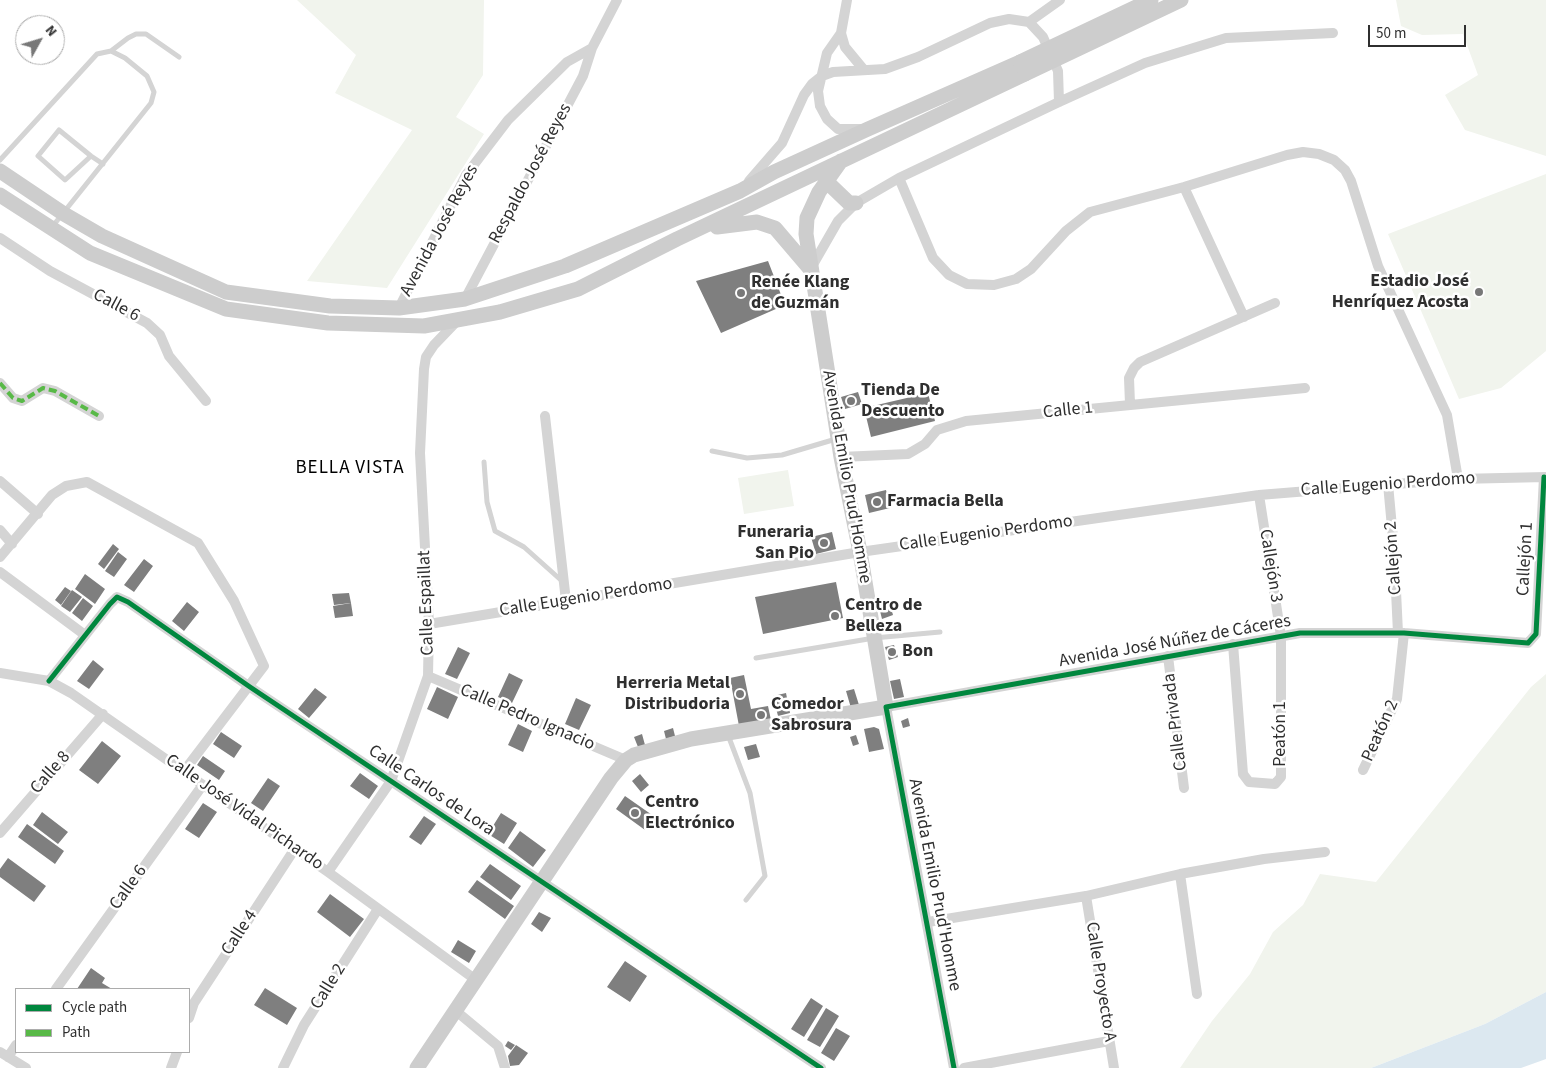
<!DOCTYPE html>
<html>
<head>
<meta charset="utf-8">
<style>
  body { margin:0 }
  #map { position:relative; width:1546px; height:1068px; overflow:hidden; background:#fff; font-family:"Source Sans 3",sans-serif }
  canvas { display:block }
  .legend { position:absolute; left:15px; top:988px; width:175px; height:65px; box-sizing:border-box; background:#fff; border:1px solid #acacac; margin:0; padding:6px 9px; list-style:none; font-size:15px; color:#2f2f2f }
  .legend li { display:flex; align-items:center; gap:10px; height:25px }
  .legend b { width:25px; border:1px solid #acacac }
  .north { position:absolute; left:15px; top:15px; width:50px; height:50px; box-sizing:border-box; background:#fff; border:1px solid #acacac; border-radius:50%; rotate:51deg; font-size:14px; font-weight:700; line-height:20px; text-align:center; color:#2f2f2f }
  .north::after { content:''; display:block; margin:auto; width:18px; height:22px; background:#787878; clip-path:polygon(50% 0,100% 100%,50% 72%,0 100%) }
  .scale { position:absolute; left:1368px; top:25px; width:98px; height:22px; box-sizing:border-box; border:2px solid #2f2f2f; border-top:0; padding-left:6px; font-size:15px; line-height:18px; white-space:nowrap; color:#2f2f2f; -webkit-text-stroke:4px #fff; paint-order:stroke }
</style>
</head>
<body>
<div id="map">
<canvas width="1546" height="1068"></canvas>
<ul class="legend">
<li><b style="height:6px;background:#00873e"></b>Cycle path</li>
<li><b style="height:6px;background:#58b947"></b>Path</li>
</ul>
<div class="north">N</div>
<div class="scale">50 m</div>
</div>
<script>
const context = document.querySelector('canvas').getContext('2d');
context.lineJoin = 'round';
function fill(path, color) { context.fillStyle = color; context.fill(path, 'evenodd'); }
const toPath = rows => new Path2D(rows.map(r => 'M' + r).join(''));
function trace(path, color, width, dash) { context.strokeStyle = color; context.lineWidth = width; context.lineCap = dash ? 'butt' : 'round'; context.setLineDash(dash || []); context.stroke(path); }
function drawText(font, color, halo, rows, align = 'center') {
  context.font = font + ' "Source Sans 3",sans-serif'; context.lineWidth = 5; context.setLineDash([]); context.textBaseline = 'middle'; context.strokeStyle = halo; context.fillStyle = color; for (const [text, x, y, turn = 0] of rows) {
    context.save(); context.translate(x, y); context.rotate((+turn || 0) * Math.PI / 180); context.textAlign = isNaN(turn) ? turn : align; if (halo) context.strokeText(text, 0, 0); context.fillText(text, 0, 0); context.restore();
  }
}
fill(toPath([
  [297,0,484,0,483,75,456,117,484,134,387,288,307,281,412,130,335,93,356,55],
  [1396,0,1546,0,1546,156,1465,130,1445,95,1478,75,1463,34,1422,35,1401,26],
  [1546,174,1546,351,1501,388,1459,399,1388,234],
  [788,470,794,506,744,514,738,478],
  [1546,674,1546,992,1485,1024,1371,1068,1180,1068,1212,1021,1250,974,1273,932,1303,905,1320,874,1376,882,1531,687]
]), '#f1f4ed');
fill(toPath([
  [1546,992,1546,1059,1521,1068,1371,1068,1485,1024]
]), '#dce8f0');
fill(toPath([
  [768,261,785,305,721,333,696,281],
  [858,392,862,404,845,409,841,397],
  [928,393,935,421,871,437,864,408],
  [886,490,890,508,869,513,865,495],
  [832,532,836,549,816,554,811,537],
  [113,544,119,549,104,569,98,564],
  [118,552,127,559,114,577,105,571],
  [144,559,153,566,134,592,124,585],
  [85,574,105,589,95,604,75,589],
  [836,582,843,618,763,634,755,597],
  [65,587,71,591,61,605,55,600],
  [72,590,82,597,70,612,61,606],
  [349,593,351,603,334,605,332,594],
  [83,598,93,606,82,621,72,613],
  [187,602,199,612,184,631,172,621],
  [351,603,353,616,335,618,333,606],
  [890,604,893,615,882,619,879,607],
  [894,645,898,657,889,660,885,647],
  [458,647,470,653,457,679,445,674],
  [93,660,104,669,89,689,77,681],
  [509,673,523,680,512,703,498,697],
  [744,675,751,709,768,706,771,720,739,726,730,678],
  [900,679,904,697,894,699,890,681],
  [437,687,458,697,448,719,427,709],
  [315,688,327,697,309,718,298,709],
  [854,689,859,705,851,708,846,691],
  [786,693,790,713,778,716,773,696],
  [576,698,591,705,579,730,565,724],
  [908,718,910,726,903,728,901,721],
  [518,724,532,731,523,752,508,745],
  [874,727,879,729,884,749,869,752,864,729],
  [673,728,675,736,666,739,664,731],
  [221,732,242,746,234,758,213,744],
  [642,734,645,745,638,747,634,737],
  [856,735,859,744,853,746,850,737],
  [102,741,121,756,98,784,79,770],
  [756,744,760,757,748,760,744,747],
  [203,756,225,771,219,780,197,765],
  [360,773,378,786,369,799,350,786],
  [640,774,649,785,641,792,632,781],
  [268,778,280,786,263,811,251,803],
  [625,796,655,817,645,830,616,809],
  [203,803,217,812,199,838,185,829],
  [42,812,68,832,58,844,33,825],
  [501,813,517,823,504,844,488,834],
  [424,816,436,824,421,845,409,837],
  [27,824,64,851,55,864,18,837],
  [520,831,546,850,533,867,508,848],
  [8,858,46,886,34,902,0,877,0,869],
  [490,864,521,886,511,900,480,877],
  [477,880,514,906,505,919,468,892],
  [330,894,364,919,350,937,317,912],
  [539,912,551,918,542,932,531,924],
  [458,940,476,951,469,963,451,952],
  [625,961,647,976,630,1002,607,987],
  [91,968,105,978,102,983,112,989,77,989],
  [265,988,297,1008,287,1025,254,1005],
  [811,998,823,1006,804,1037,791,1029],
  [826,1008,839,1016,820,1047,807,1040],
  [836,1028,850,1036,834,1061,821,1053],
  [508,1041,515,1045,511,1050,505,1046],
  [516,1045,528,1053,519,1065,510,1066,508,1056]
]), '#7f7f7f');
trace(toPath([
  [111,51,128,38,136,34,146,34,179,57],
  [91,156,65,180,38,156,59,130,91,156,103,164],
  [0,160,97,54,111,51,125,58,147,76,154,92,151,103,52,227],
  [712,451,747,458,782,455,836,439],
  [484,462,487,502,495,531,524,547,562,581],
  [756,658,874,638,940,632],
  [728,735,750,793,765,876,746,900]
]), '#d4d4d4', 5);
trace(toPath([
  [847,0,841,33,827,53,818,91,820,106,827,119,838,129,862,129],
  [1029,22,1060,0],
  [841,33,845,47,864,70],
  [899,178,933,258,949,275,967,284,994,285,1016,279,1031,269,1066,231,1090,212,1184,187,1287,155,1303,152,1319,154,1334,160,1345,170,1351,181,1378,266,1447,415,1458,479],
  [749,181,782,143,804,95,812,84,822,76,833,72,885,69,918,57,990,23,1009,19,1029,22,1043,37,1058,71,1059,102],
  [1184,187,1244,317],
  [0,238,50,271,147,323,160,335,169,356,206,401],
  [811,268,838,221,856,203,899,178,1059,102,1145,63,1226,38,1333,33],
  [465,299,583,76,592,48],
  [399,308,466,175,508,120,567,62,592,48,617,0],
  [0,383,13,398,22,401,43,388,55,391,99,416],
  [1130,404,1129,378,1134,368,1140,362,1275,303],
  [545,416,566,601],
  [841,457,908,454,925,444,937,430,966,421,1305,388],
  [0,481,38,514],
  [1388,484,1394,549,1398,633],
  [0,530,12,544],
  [0,557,52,495,66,486,87,482,198,543,234,601,264,666,184,771],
  [0,572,85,635],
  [429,624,860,552,1259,495,1458,479,1546,477],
  [1233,644,1243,774,1249,782,1275,784,1281,777,1281,636,1259,495],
  [1168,656,1184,788],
  [0,673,49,681,71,693,328,872,476,980],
  [428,676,626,760],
  [49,681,110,604,117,597,128,602,250,687,821,1068],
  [1363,770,1397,699,1404,633],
  [0,833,103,714],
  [328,872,391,781,428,676,429,624,420,453,424,369,426,357,434,345,457,321],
  [1180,874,1197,994],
  [1086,896,1114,1068],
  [928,922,1086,896,1180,874,1264,859,1325,852],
  [56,989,202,786],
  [456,1011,498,1046,505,1068],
  [189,1018,194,1003,294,850],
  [0,1052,26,1068],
  [8,1057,16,1045],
  [171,1068,177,1052],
  [283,1068,304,1025,378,909],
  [954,1068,886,707,1300,633,1404,633,1528,643,1536,634,1544,477],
  [964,1068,1109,1041]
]), '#d4d4d4', 10);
trace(toPath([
  [0,171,64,214,102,236,226,292,330,306,399,308,465,299,565,266,740,191,774,172,868,129,1020,62],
  [826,181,849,203,856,203],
  [0,195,90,253,226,309,328,323,424,326,500,312,578,289,677,239,1025,74],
  [717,227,757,222,775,228,810,269],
  [417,1068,611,778,626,760,634,755,691,739,886,707,860,552,841,457,806,234,807,218,819,192,841,161]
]), '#cdcdcd', 15);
trace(toPath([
  [1020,62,1151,0],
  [1025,74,1181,0]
]), '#cdcdcd', 15);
trace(toPath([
  [0,383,13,398,22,401,43,388,55,391,99,416]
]), '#58b947', 4, [8, 4]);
trace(toPath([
  [49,681,110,604,117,597,128,602,250,687,821,1068],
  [954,1068,886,707,1300,633,1404,633,1528,643,1536,634,1544,477]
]), '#00873e', 5);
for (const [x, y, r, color] of [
  [1479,292,5,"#787878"],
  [741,293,5,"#787878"],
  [851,401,5,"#787878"],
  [877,502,5,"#787878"],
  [824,543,5,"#787878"],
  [835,616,5,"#787878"],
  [892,652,5,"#787878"],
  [740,694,5,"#787878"],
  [761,715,5,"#787878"],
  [635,813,5,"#787878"]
]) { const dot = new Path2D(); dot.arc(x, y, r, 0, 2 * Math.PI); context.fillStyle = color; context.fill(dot); trace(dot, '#fff', 2); }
drawText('18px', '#2f2f2f', '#fff', [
  ["Respaldo José Reyes",531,174,-62],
  ["Avenida José Reyes",440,231,-62],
  ["Calle 6",116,306,28],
  ["Calle 1",1068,411,-6],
  ["Avenida Emilio Prud'Homme",846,477,80],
  ["Calle Eugenio Perdomo",1388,485,-4],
  ["Calle Eugenio Perdomo",986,534,-8],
  ["Callejón 2",1394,558,-94],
  ["Callejón 1",1526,559,-87],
  ["Callejón 3",1270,566,81],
  ["Calle Eugenio Perdomo",586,598,-9],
  ["Calle Espaillat",427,603,-92],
  ["Avenida José Núñez de Cáceres",1175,642,-10],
  ["Calle Pedro Ignacio",527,718,23],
  ["Calle Privada",1176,722,-97],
  ["Peatón 2",1381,731,-66],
  ["Peatón 1",1281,734,-90],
  ["Calle 8",51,773,-49],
  ["Calle Carlos de Lora",431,791,34],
  ["Calle José Vidal Pichardo",244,813,35],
  ["Avenida Emilio Prud'Homme",934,885,79],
  ["Calle 6",129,888,-54],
  ["Calle 4",240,933,-57],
  ["Calle Proyecto A",1100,982,81],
  ["Calle 2",329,987,-58]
]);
drawText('bold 18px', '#2f2f2f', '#fff', [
  ["Estadio José",1469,282,"right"],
  ["Henríquez Acosta",1469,303,"right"],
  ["Renée Klang",751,283],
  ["de Guzmán",751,304],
  ["Tienda De",861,391],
  ["Descuento",861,412],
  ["Farmacia Bella",887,502],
  ["Funeraria",814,533,"right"],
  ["San Pio",814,554,"right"],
  ["Centro de",845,606],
  ["Belleza",845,627],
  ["Bon",902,652],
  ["Herreria Metal",730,684,"right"],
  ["Distribudoria",730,705,"right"],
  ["Comedor",771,705],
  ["Sabrosura",771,726],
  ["Centro",645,803],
  ["Electrónico",645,824]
], 'left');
context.letterSpacing = '1px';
drawText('19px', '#000', '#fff', [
  ["BELLA VISTA",350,469]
]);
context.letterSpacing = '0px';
</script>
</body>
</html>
